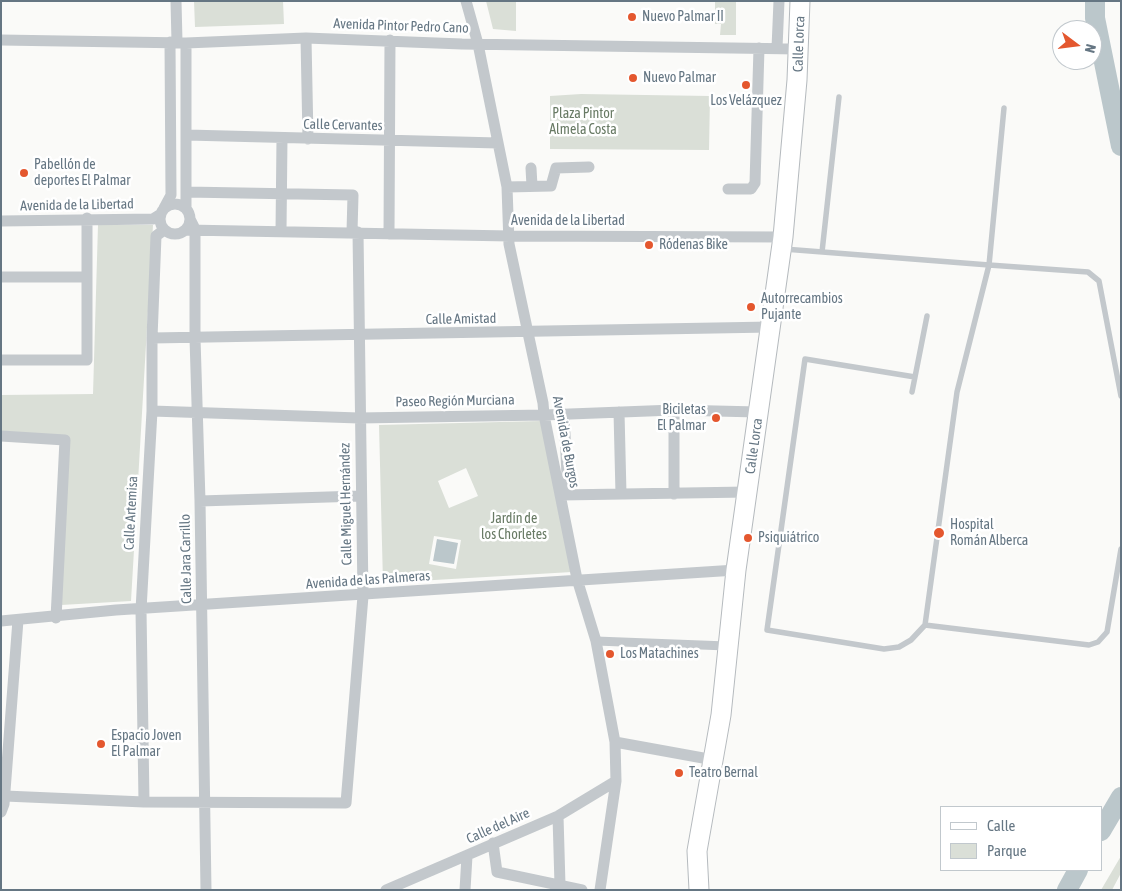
<!DOCTYPE html>
<html>
<head>
<meta charset="utf-8">
<style>
  body { margin:0 }
  #map { position:relative; width:1122px; height:891px; overflow:hidden; background:#fafaf8; font-family:"Asap Condensed",sans-serif }
  canvas { display:block }
  .frame { position:absolute; inset:0; border:2px solid #657683; pointer-events:none }
  .legend { position:absolute; left:940px; top:806px; width:162px; height:65px; box-sizing:border-box; background:#fff; border:1px solid #c1c8cd; margin:0; padding:6px 9px; list-style:none; font-size:15px; color:#657683 }
  .legend li { display:flex; align-items:center; gap:10px; height:25px }
  .legend b { width:25px; border:1px solid #c1c8cd }
  .north { position:absolute; left:1052px; top:20px; width:50px; height:50px; box-sizing:border-box; background:#fff; border:1px solid #c1c8cd; border-radius:50%; rotate:105deg; font-size:14px; font-weight:700; line-height:20px; text-align:center; color:#657683 }
  .north::after { content:''; display:block; margin:auto; width:18px; height:22px; background:#e4572e; clip-path:polygon(50% 0,100% 100%,50% 72%,0 100%) }
</style>
</head>
<body>
<div id="map">
<canvas width="1122" height="891"></canvas>
<div class="frame"></div>
<ul class="legend">
<li><b style="height:6px;background:#fff"></b>Calle</li>
<li><b style="height:14px;background:#dadfd7"></b>Parque</li>
</ul>
<div class="north">N</div>
</div>
<script>
const context = document.querySelector('canvas').getContext('2d');
context.lineJoin = 'round';
function fill(path, color) { context.fillStyle = color; context.fill(path, 'evenodd'); }
const toPath = rows => new Path2D(rows.map(r => 'M' + r).join(''));
function trace(path, color, width, dash) { context.strokeStyle = color; context.lineWidth = width; context.lineCap = dash ? 'butt' : 'round'; context.setLineDash(dash || []); context.stroke(path); }
function drawText(font, color, halo, rows, align = 'center') {
  context.font = font + ' "Asap Condensed",sans-serif'; context.lineWidth = 5; context.setLineDash([]); context.textBaseline = 'middle'; context.strokeStyle = halo; context.fillStyle = color; for (const [text, x, y, turn = 0] of rows) {
    context.save(); context.translate(x, y); context.rotate((+turn || 0) * Math.PI / 180); context.textAlign = isNaN(turn) ? turn : align; if (halo) context.strokeText(text, 0, 0); context.fillText(text, 0, 0); context.restore();
  }
}
fill(toPath([
  [194,1,283,1,284,24,195,27],
  [486,1,516,1,516,31,493,29],
  [715,1,736,1,736,35,720,35,721,24,715,24],
  [581,94,710,96,709,150,550,149,550,96],
  [98,225,153,225,131,601,61,605,70,438,1,435,1,395,93,394],
  [541,421,572,572,383,583,379,425],
  [466,468,478,496,449,508,438,481],
  [434,536,461,540,456,569,429,564],
  [1121,856,1121,873,1112,890,1101,890]
]), '#dadfd7');
fill(toPath([
  [437,539,458,543,454,564,433,561]
]), '#bbc7cb');
trace(toPath([
  [1095,1,1095,18,1121,146],
  [1101,831,1121,797],
  [1067,890,1078,870]
]), '#bbc7cb', 20);
const primary = toPath([
  [699,890,697,851,721,715,736,570,783,237,797,80,800,1]
]);
trace(primary, '#b5babe', 21);
trace(toPath([
  [784,249,989,265,1004,108],
  [822,252,839,97],
  [915,377,927,316],
  [912,392,915,377,805,359,767,630,884,649,899,647,911,640,925,625,957,392,989,265,1088,272,1099,281,1121,396],
  [925,625,1089,645,1098,642,1107,632,1121,549]
]), '#c3c8cc', 5.5);
trace(toPath([
  [596,641,727,646]
]), '#c3c8cc', 9);
trace(toPath([
  [176,1,177,42],
  [466,1,478,44,507,187,509,244,543,403,544,415,577,579,596,641,615,742,616,781,600,890],
  [306,38,308,139],
  [1,40,186,43,306,38,462,44,799,49],
  [186,43,186,208],
  [777,48,779,1],
  [187,135,498,143],
  [531,168,532,186],
  [507,187,551,186,556,168,589,167],
  [728,189,751,189,755,183,759,48],
  [187,192,353,195,352,232],
  '160 219a15 15 0 1 1 30 0a15 15 0 1 1-30 0Z',
  [164,208,171,195,170,42],
  [190,219,195,229,195,338,200,501,206,890],
  [1,221,153,219,161,214],
  [186,230,510,236,783,237],
  [281,231,282,138],
  [389,234,390,40],
  [1,277,87,277],
  [152,338,771,327],
  [1,360,87,360,87,218],
  [674,410,674,494],
  [152,411,359,418,544,415,674,410,758,412],
  [619,412,621,494],
  [564,414,568,495],
  [1,436,65,440,56,618],
  [561,495,747,492],
  [200,501,360,496],
  [1,621,116,610,736,570],
  [615,742,714,760],
  [5,796,144,802,346,803,363,596,358,232],
  [144,802,141,610,152,411,152,338,156,236,164,230],
  [1,812,4,804,18,620],
  [558,816,560,885],
  [493,843,497,872,582,890],
  [386,890,558,816,616,781],
  [465,890,467,856]
]), '#c3c8cc', 11);
trace(primary, '#fff', 19);
for (const [x, y, r, color] of [
  [632,17,5,"#e4572e"],
  [633,78,5,"#e4572e"],
  [746,85,5,"#e4572e"],
  [24,173,5,"#e4572e"],
  [649,245,5,"#e4572e"],
  [751,307,5,"#e4572e"],
  [716,418,5,"#e4572e"],
  [939,533,6,"#e4572e"],
  [748,538,5,"#e4572e"],
  [610,654,5,"#e4572e"],
  [101,744,5,"#e4572e"],
  [679,773,5,"#e4572e"]
]) { const dot = new Path2D(); dot.arc(x, y, r, 0, 2 * Math.PI); context.fillStyle = color; context.fill(dot); trace(dot, '#fff', 2); }
drawText('14px', '#657683', '#fff', [
  ["Nuevo Palmar II",642,17],
  ["Nuevo Palmar",643,78],
  ["Los Velázquez",746,101,"center"],
  ["Pabellón de",34,165],
  ["deportes El Palmar",34,181],
  ["Ródenas Bike",659,245],
  ["Autorrecambios",761,299],
  ["Pujante",761,315],
  ["Biciletas",706,410,"right"],
  ["El Palmar",706,426,"right"],
  ["Hospital",950,525],
  ["Román Alberca",950,541],
  ["Psiquiátrico",758,538],
  ["Los Matachines",620,654],
  ["Espacio Joven",111,736],
  ["El Palmar",111,752],
  ["Teatro Bernal",689,773]
], 'left');
drawText('14px', '#657683', '#fff', [
  ["Avenida Pintor Pedro Cano",401,26,2],
  ["Calle Lorca",799,44,-88],
  ["Calle Cervantes",343,125,1],
  ["Avenida de la Libertad",77,205,-1],
  ["Avenida de la Libertad",568,221],
  ["Calle Amistad",461,319,-1],
  ["Paseo Región Murciana",455,401,-1],
  ["Avenida de Burgos",566,442,79],
  ["Calle Lorca",754,446,-82],
  ["Calle Miguel Hernández",346,504,-91],
  ["Calle Artemisa",131,513,-87],
  ["Calle Jara Carrillo",186,559,-91],
  ["Avenida de las Palmeras",368,580,-4],
  ["Calle del Aire",498,826,-24]
]);
drawText('14px', '#687a64', '#fff', [
  ["Plaza Pintor",583,114],
  ["Almela Costa",583,130],
  ["Jardín de",514,519],
  ["los Chorletes",514,535]
]);
</script>
</body>
</html>
